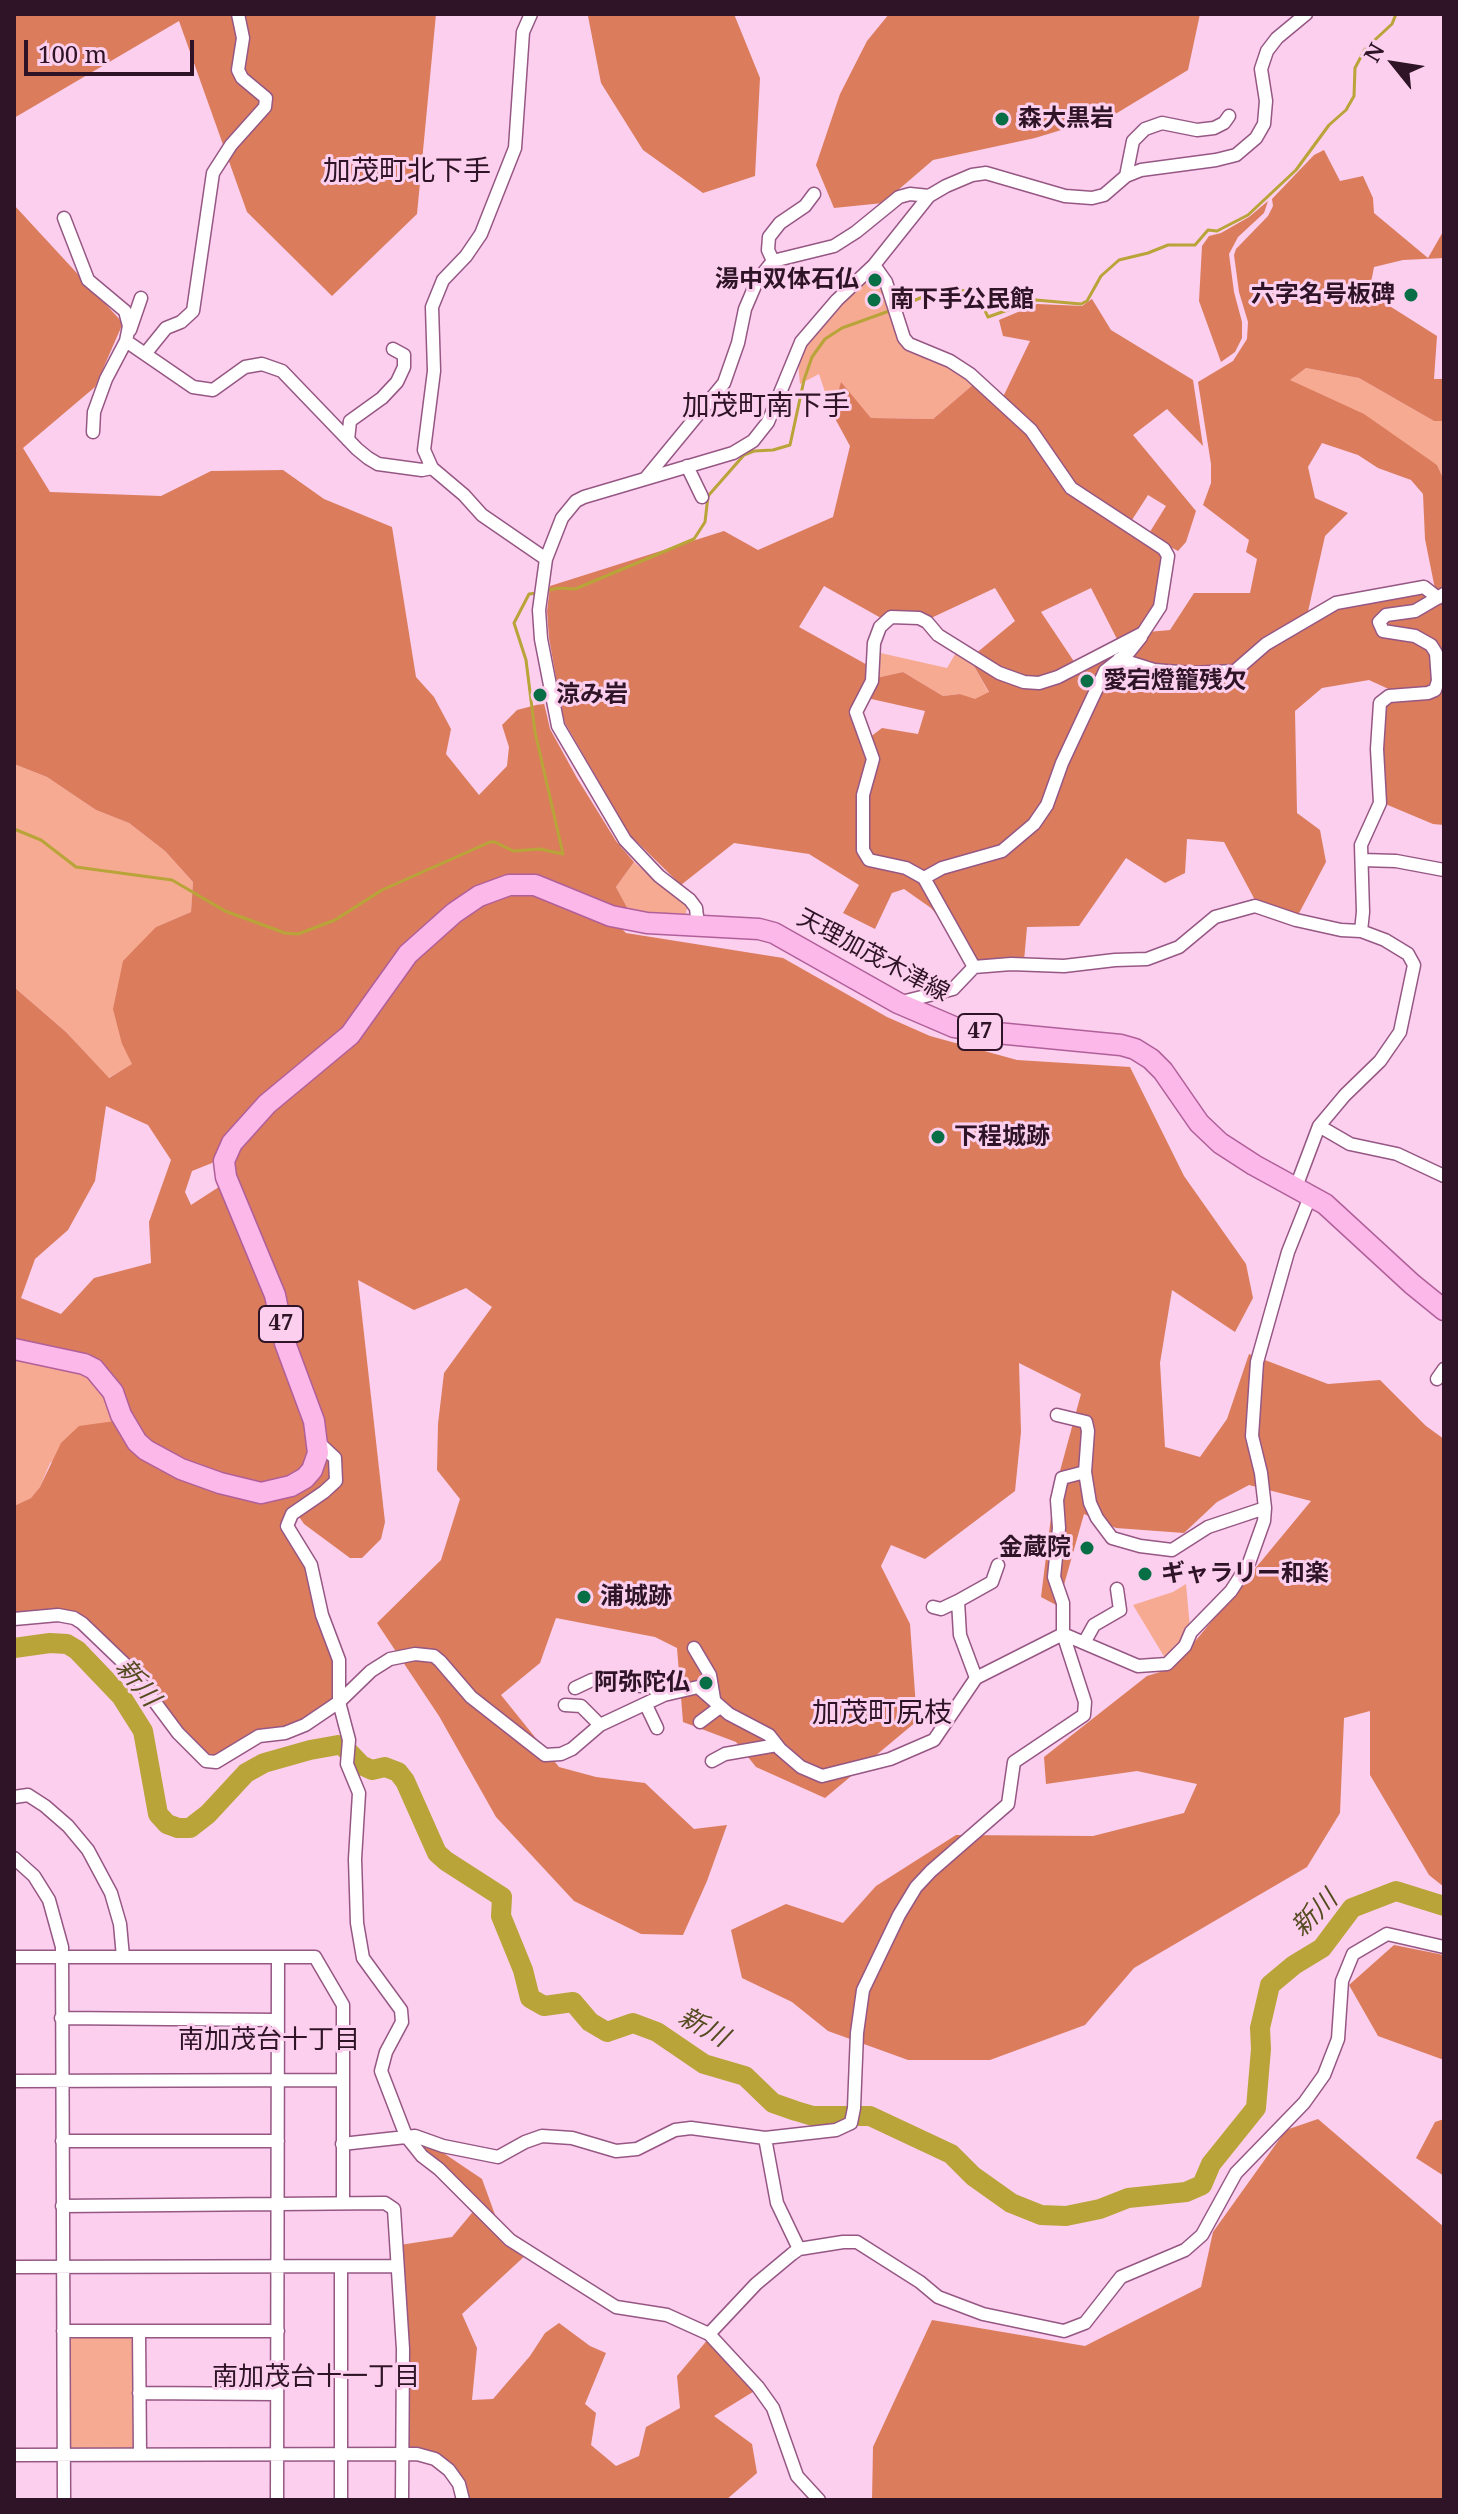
<!DOCTYPE html>
<html>
<head>
<meta charset="utf-8">
<style>
  body { margin:0 }
  #map { position:relative; width:1458px; height:2514px; overflow:hidden; background:#fbcfed; font-family:"Noto Serif",serif }
  canvas { display:block }
  .frame { position:absolute; inset:0; border:16px solid #2e1426; pointer-events:none }
  .north { position:absolute; left:1354px; top:24px; width:80px; height:80px; -webkit-text-stroke:6px #fbcfed; paint-order:stroke; rotate:300deg; font-size:22px; font-weight:700; line-height:32px; text-align:center; color:#2e1426 }
  .north::after { content:''; display:block; margin:auto; width:28px; height:36px; background:#2e1426; clip-path:polygon(50% 0,100% 100%,50% 72%,0 100%) }
  .scale { position:absolute; left:24px; top:40px; width:170px; height:36px; box-sizing:border-box; border:4px solid #2e1426; border-top:0; padding-left:10px; font-size:24px; line-height:28px; white-space:nowrap; color:#2e1426; -webkit-text-stroke:6px #fbcfed; paint-order:stroke }
</style>
</head>
<body>
<div id="map">
<canvas width="1458" height="2514"></canvas>
<div class="frame"></div>
<div class="north">N</div>
<div class="scale">100 m</div>
</div>
<script>
const context = document.querySelector('canvas').getContext('2d');
context.lineJoin = 'round';
function fill(path, color) { context.fillStyle = color; context.fill(path, 'evenodd'); }
const toPath = rows => new Path2D(rows.map(r => 'M' + r).join(''));
function trace(path, color, width, dash) { context.strokeStyle = color; context.lineWidth = width; context.lineCap = dash ? 'butt' : 'round'; context.setLineDash(dash || []); context.stroke(path); }
function drawText(font, color, halo, rows, align = 'center') {
  context.font = font + ' "Noto Serif","Noto Sans JP",serif'; context.lineWidth = 6; context.setLineDash([]); context.textBaseline = 'middle'; context.strokeStyle = halo; context.fillStyle = color; for (const [text, x, y, turn = 0] of rows) {
    context.save(); context.translate(x, y); context.rotate((+turn || 0) * Math.PI / 180); context.textAlign = isNaN(turn) ? turn : align; if (halo) context.strokeText(text, 0, 0); context.fillText(text, 0, 0); context.restore();
  }
}
fill(toPath([
  [873,274,878,275,901,339,975,383,933,419,871,418,841,383,832,413,819,374,800,384,798,363,805,345,841,304],
  [1306,368,1359,378,1434,421,1444,421,1444,480,1437,465,1289,380],
  [957,651,971,661,989,693,975,700,960,694,943,696,903,672,876,678,876,652,947,668],
  [14,764,47,777,96,810,129,823,165,851,193,882,191,912,156,927,122,1044,133,1064,108,1078,66,1032,14,987],
  [634,862,658,883,688,904,685,917,630,913,616,887],
  [14,1355,70,1367,98,1381,115,1421,50,1463,40,1487,31,1498,14,1506],
  [1186,1584,1190,1628,1178,1647,1165,1658,1133,1605,1173,1592],
  [77,2336,129,2337,134,2340,134,2446,129,2451,73,2450,70,2447,69,2340]
]), '#f6aa91');
fill(toPath([
  [14,14,436,14,417,214,332,296,247,212,179,21,14,118],
  [591,14,734,14,760,78,755,176,703,193,643,150,601,83,588,16],
  [889,14,1200,14,1188,70,1117,113,1035,138,933,160,883,203,834,208,816,165,840,94,867,41],
  [1324,150,1340,181,1363,176,1373,198,1374,213,1428,258,1444,230,1444,258,1403,260,1374,267,1369,293,1437,336,1434,379,1444,379,1444,421,1434,421,1359,378,1306,368,1290,380,1364,414,1437,465,1444,480,1444,589,1435,589,1425,539,1423,494,1411,480,1378,468,1358,455,1322,443,1308,467,1315,498,1348,513,1325,536,1307,616,1234,668,1154,666,1129,656,1148,632,1170,630,1194,593,1250,593,1257,559,1246,552,1249,540,1203,505,1211,483,1211,464,1198,382,1233,361,1247,339,1248,322,1239,292,1234,255,1236,249,1268,216,1273,206,1272,199,1314,155],
  [1268,201,1264,213,1238,237,1229,254,1234,292,1242,322,1242,338,1235,352,1221,362,1199,301,1202,246,1209,236,1221,233,1249,217],
  [14,205,123,323,95,387,23,448,50,492,161,496,211,471,283,470,324,499,392,527,416,677,434,697,451,729,446,754,479,795,507,766,509,747,502,725,517,710,544,703,550,729,577,778,616,841,634,862,616,887,630,913,553,885,479,887,351,1028,212,1163,192,1171,185,1192,191,1205,225,1183,272,1297,306,1417,311,1455,304,1470,270,1486,209,1473,144,1438,114,1381,14,1342,14,987,66,1032,109,1078,132,1064,122,1044,113,1009,123,961,156,927,191,912,193,882,165,851,129,823,96,810,47,777,14,764],
  [106,1106,148,1125,171,1160,149,1222,151,1263,94,1278,61,1314,21,1298,35,1259,68,1230,95,1181],
  [1092,299,1111,330,1193,380,1203,446,1167,409,1133,435,1196,511,1186,542,1178,551,1148,535,1166,506,1148,495,1130,523,1081,491,1003,397,1030,341,1003,336,999,320,1037,304,1082,306],
  [841,382,871,418,933,419,975,383,1029,432,1063,484,1165,556,1159,597,1141,630,1118,641,1091,588,1041,612,1075,663,1039,679,1024,679,974,655,1015,621,995,588,929,619,881,618,824,586,799,627,871,667,869,680,854,706,869,759,859,850,922,881,944,923,931,908,904,889,892,893,875,929,843,913,859,885,809,854,734,843,681,885,630,835,565,723,562,711,549,638,547,611,550,586,724,531,758,550,833,517,850,446,832,413],
  [1423,592,1430,600,1374,625,1378,632,1417,641,1432,654,1432,687,1393,691,1369,680,1322,688,1295,711,1297,813,1320,830,1326,862,1297,917,1256,902,1224,842,1187,839,1185,873,1165,883,1126,858,1079,926,1027,927,1024,961,977,962,931,879,943,871,1013,849,1065,764,1108,673,1117,666,1236,675,1261,654,1337,607],
  [1444,598,1444,825,1433,824,1383,803,1381,776,1386,702,1429,697,1440,652,1384,627,1383,621],
  [1133,642,1108,663,1044,803,1009,844,922,875,868,854,869,738,882,728,918,734,925,711,867,698,876,678,903,672,943,696,960,694,975,699,989,692,971,661,1023,685],
  [509,892,541,894,621,928,626,933,783,958,887,1017,930,1036,1017,1060,1130,1067,1184,1176,1246,1264,1253,1298,1235,1332,1172,1290,1160,1363,1165,1447,1200,1457,1227,1419,1249,1354,1328,1384,1380,1380,1426,1426,1444,1439,1444,1887,1429,1875,1370,1775,1370,1711,1344,1718,1340,1813,1307,1867,1134,1968,1085,2025,990,2060,908,2060,828,2031,792,2002,742,1978,731,1930,786,1904,843,1923,876,1886,956,1835,1093,1836,1184,1813,1197,1784,1137,1771,1046,1784,1044,1757,1147,1676,1173,1668,1311,1501,1249,1485,1217,1502,1184,1533,1116,1528,1084,1514,1058,1606,1041,1597,1054,1493,1081,1394,1019,1363,1021,1432,1015,1491,925,1559,891,1545,881,1566,910,1624,917,1721,825,1798,756,1767,736,1742,683,1722,677,1648,655,1637,556,1618,540,1663,501,1695,559,1767,596,1777,645,1783,694,1829,727,1825,707,1881,683,1935,641,1934,574,1901,496,1817,439,1716,377,1623,441,1560,460,1499,437,1470,438,1424,444,1373,492,1307,466,1288,414,1310,358,1280,385,1522,381,1539,362,1558,350,1558,304,1524,298,1515,289,1514,337,1660,337,1700,303,1722,216,1758,207,1758,81,1618,14,1615,14,1506,31,1498,40,1487,61,1443,79,1426,115,1421,128,1445,260,1500,275,1500,288,1496,323,1464,228,1171,230,1157,397,974,460,916],
  [1394,1945,1444,1955,1444,2060,1378,2036,1349,1985],
  [1318,2119,1444,2227,1444,2500,872,2500,873,2447,932,2320,1085,2346,1201,2287,1213,2232,1286,2130],
  [1444,2119,1444,2176,1416,2158,1435,2122],
  [416,2142,436,2148,482,2179,498,2223],
  [476,2208,528,2253,462,2314,477,2348,472,2400,493,2399,530,2356,545,2333,559,2323,590,2346,606,2353,585,2404,596,2413,591,2445,616,2466,639,2456,646,2427,680,2408,677,2376,709,2338,756,2390,714,2416,752,2444,757,2473,726,2500,468,2500,462,2479,452,2465,436,2454,419,2448,413,2449,407,2444,400,2245,452,2237]
]), '#db7c5d');
trace(toPath([
  [899,307,946,287,970,292,982,304,988,317,1036,300,1081,304,1087,301,1101,276,1119,260,1148,253,1168,245,1195,245,1208,230,1217,231,1248,215,1296,170,1329,125,1346,110,1354,96,1355,68,1365,49,1392,24,1396,14],
  [544,591,559,588,575,589,694,539,705,522,708,496,744,455,754,451,773,450,790,445,804,380,812,357,825,339,842,328,892,310],
  [14,829,41,840,76,867,172,880,225,911,285,933,298,934,335,920,382,890,490,842,495,842,513,851,540,849,563,854,535,732,526,660,514,623,529,594,537,593]
]), '#b8a439', 3);
trace(toPath([
  [14,1648,50,1643,67,1644,77,1650,121,1696,143,1731,158,1814,167,1824,178,1828,190,1828,208,1814,246,1773,264,1763,310,1750,338,1745,343,1746,361,1765,372,1770,385,1767,398,1772,405,1781,437,1853,446,1861,502,1897,501,1916,523,1970,530,1998,544,2006,573,2002,590,2022,607,2032,633,2023,657,2032,704,2064,745,2076,773,2103,796,2111,813,2116,870,2116,951,2154,973,2176,1011,2203,1041,2215,1066,2216,1100,2209,1128,2198,1186,2192,1202,2185,1211,2164,1256,2108,1261,2049,1260,2028,1270,1985,1294,1965,1322,1948,1352,1908,1396,1891,1444,1906]
]), '#b8a439', 20);
const street = toPath([
  [531,14,523,32,515,148,481,234,466,256,443,280,432,307,434,371,424,450,432,468,464,495,482,515,546,559],
  [1126,176,1133,141,1145,129,1162,123,1197,130,1214,128,1224,123,1229,116],
  [64,218,88,280,125,311,129,326,126,341],
  [773,261,768,250,769,237,780,223,805,206,814,194],
  [874,265,886,282,904,338,909,344,950,361,970,374,1031,430,1071,488,1164,549,1168,556,1160,607,1143,633,1058,677,1039,683,1024,682,999,673,938,635,927,622,919,618,891,617,880,627,874,643,872,681,856,712,873,759,863,795,863,850,869,860,906,868,924,878,974,967],
  [130,330,141,298],
  [145,354,166,328,181,322,193,311,213,173,231,145,265,107,266,98,242,78,238,70,243,38,238,14],
  [93,432,94,412,106,379,126,341,193,387,213,390,245,367,262,364,282,371,357,449,368,458,378,464,422,470,432,468],
  [348,440,350,421,382,398,397,382,404,367,404,355,393,349],
  [687,466,702,497],
  [645,479,724,383,738,343,745,309,757,281,773,261,834,246,856,232,899,197,910,194,929,196],
  [1119,659,1154,670,1191,673,1235,671,1266,644,1336,603,1424,587,1438,598],
  [1362,860,1396,861,1444,870],
  [924,878,942,868,1002,851,1034,824,1047,805,1062,763,1105,671,1129,652,1141,637],
  [698,925,696,908,690,900,659,876,625,840,558,726,541,639,539,610,546,559,562,518,576,501,584,497,733,453,753,441,768,422,801,342,837,300,874,265,929,196,946,186,972,175,986,173,1065,196,1092,198,1104,195,1126,176,1141,170,1216,160,1236,155,1256,138,1264,124,1266,101,1261,69,1267,51,1277,38,1306,14],
  [1361,931,1363,912,1361,845,1380,803,1377,749,1380,703,1389,696,1428,693,1435,690,1438,681,1436,653,1431,645,1415,636,1383,631,1379,622,1386,615,1415,611,1444,594],
  [898,1003,953,989,974,967,1011,964,1064,966,1115,960,1147,959,1179,947,1215,917,1255,906,1296,920,1341,930,1361,931,1385,940,1408,954,1414,965,1400,1032,1380,1061,1345,1095,1319,1126,1296,1187],
  [1319,1126,1350,1144,1397,1154,1444,1176],
  [1437,1379,1444,1369],
  [1057,1415,1086,1422,1088,1431,1085,1472,1090,1503,1097,1518,1112,1538,1140,1546,1172,1550,1208,1527,1265,1508],
  [319,1443,335,1458,336,1481,324,1492,292,1514,287,1526,311,1565,322,1615,339,1660,339,1702,349,1740,347,1764,359,1793,355,1859,357,1923,363,1958,401,2010,402,2022,386,2052,381,2071,406,2136,422,2156,439,2169,510,2240,616,2307,667,2315,709,2334,758,2387,773,2408,797,2476,819,2500],
  [933,1607,941,1609,958,1601],
  [14,1619,58,1615,74,1618,82,1623,131,1670,178,1733,206,1761,216,1762,259,1736,285,1733,305,1725,339,1702,371,1671,390,1659,415,1654,434,1656,440,1661,471,1697,545,1755,561,1754,572,1749,600,1725,664,1695,698,1687,729,1714,769,1735,780,1749,801,1767,822,1776,890,1759,934,1740,976,1678,1063,1634],
  [1063,1634,1138,1666,1167,1664,1185,1646,1191,1632,1231,1591,1249,1563,1264,1521,1265,1508,1261,1473,1252,1436,1257,1362,1288,1252,1311,1194],
  [1084,1643,1094,1625,1120,1610,1117,1589],
  [694,1648,710,1675,714,1699],
  [976,1678,960,1635,958,1601,992,1582,998,1565],
  [575,1688,592,1680,617,1681,623,1684,651,1687,664,1695],
  [565,1705,581,1706,600,1725],
  [646,1705,657,1728],
  [700,1722,720,1707],
  [712,1761,725,1754,777,1745],
  [14,1797,28,1795,45,1806,68,1826,88,1850,111,1893,120,1924,123,1957],
  [14,1858,34,1876,49,1900,62,1947,64,2500],
  [14,1957,315,1957,343,2005,343,2202],
  [61,2018,278,2020],
  [14,2081,343,2080],
  [765,2138,777,2203,799,2249],
  [62,2141,278,2141],
  [342,2144,415,2136,443,2146,498,2157,525,2142,542,2136,572,2138,616,2151,637,2149,675,2130,691,2128,765,2138,836,2130,851,2123,854,2108,857,2033,863,1990,899,1915,916,1887,931,1871,1008,1804,1014,1762,1084,1715,1085,1702,1063,1634,1063,1603,1054,1577,1059,1528,1057,1500,1062,1478,1085,1472],
  [62,2206,385,2203,394,2209,403,2349,402,2500],
  [14,2267,396,2266],
  [341,2267,341,2500],
  [63,2331,278,2331],
  [139,2331,140,2454],
  [709,2334,756,2284,792,2254,799,2249,843,2242,857,2242,920,2282,938,2297,983,2314,1064,2331,1085,2323,1121,2277,1185,2250,1202,2235,1236,2173,1304,2103,1324,2075,1338,2039,1342,1981,1353,1954,1387,1934,1444,1947],
  [139,2393,277,2394],
  [14,2455,417,2454,435,2459,449,2470,459,2484,463,2500],
  [277,2500,278,1957]
]);
const primary = toPath([
  [14,1349,84,1364,94,1369,113,1392,121,1415,137,1442,146,1450,181,1469,220,1483,261,1493,291,1486,305,1478,312,1470,318,1453,314,1421,285,1343,275,1295,226,1177,224,1161,232,1143,267,1104,350,1035,408,954,454,913,479,896,509,885,535,885,611,916,647,923,759,929,774,933,898,1003,954,1027,976,1031,1121,1045,1135,1049,1151,1059,1163,1071,1199,1123,1220,1143,1254,1165,1325,1204,1412,1284,1444,1310]
]);
trace(street, '#965784', 15);
trace(primary, '#b15f9a', 23);
trace(street, '#fff', 12);
trace(primary, '#fbb8e8', 20);
for (const [x, y, r, color] of [
  [1002,119,8,"#076e45"],
  [875,280,8,"#076e45"],
  [1411,295,8,"#076e45"],
  [874,300,8,"#076e45"],
  [1087,681,8,"#076e45"],
  [540,695,8,"#076e45"],
  [938,1137,8,"#076e45"],
  [1087,1548,8,"#076e45"],
  [1145,1574,8,"#076e45"],
  [584,1597,8,"#076e45"],
  [706,1683,8,"#076e45"]
]) { const dot = new Path2D(); dot.arc(x, y, r, 0, 2 * Math.PI); context.fillStyle = color; context.fill(dot); trace(dot, '#fbcfed', 3); }
for (const [x, y, w] of [
  [980,1032,44],
  [281,1324,44]
]) { const box = new Path2D(); box.roundRect(x - w / 2, y - 18, w, 36, 6); context.fillStyle = '#fbcfed'; context.fill(box); trace(box, '#2e1426', 2); }
drawText('bold 22px', '#2e1426', null, [
  ["47",980,1032],
  ["47",281,1324]
]);
drawText('bold 24px', '#2e1426', '#fbcfed', [
  ["森大黒岩",1018,119],
  ["湯中双体石仏",859,280,"right"],
  ["六字名号板碑",1395,295,"right"],
  ["南下手公民館",890,300],
  ["愛宕燈籠残欠",1103,681],
  ["涼み岩",556,695],
  ["下程城跡",954,1137],
  ["金蔵院",1071,1548,"right"],
  ["ギャラリー和楽",1161,1574],
  ["浦城跡",600,1597],
  ["阿弥陀仏",690,1683,"right"]
], 'left');
drawText('24px', '#2e1426', '#fbcfed', [
  ["天理加茂木津線",873,956,28]
]);
drawText('italic 26px', '#544b20', '#fbcfed', [
  ["新川",137,1683,51],
  ["新川",1315,1914,-45],
  ["新川",703,2028,29]
]);
drawText('26px', '#2e1426', '#fbcfed', [
  ["南加茂台十丁目",269,2041],
  ["南加茂台十一丁目",316,2378]
]);
drawText('28px', '#2e1426', '#fbcfed', [
  ["加茂町北下手",407,172],
  ["加茂町南下手",766,407],
  ["加茂町尻枝",882,1714]
]);
</script>
</body>
</html>
